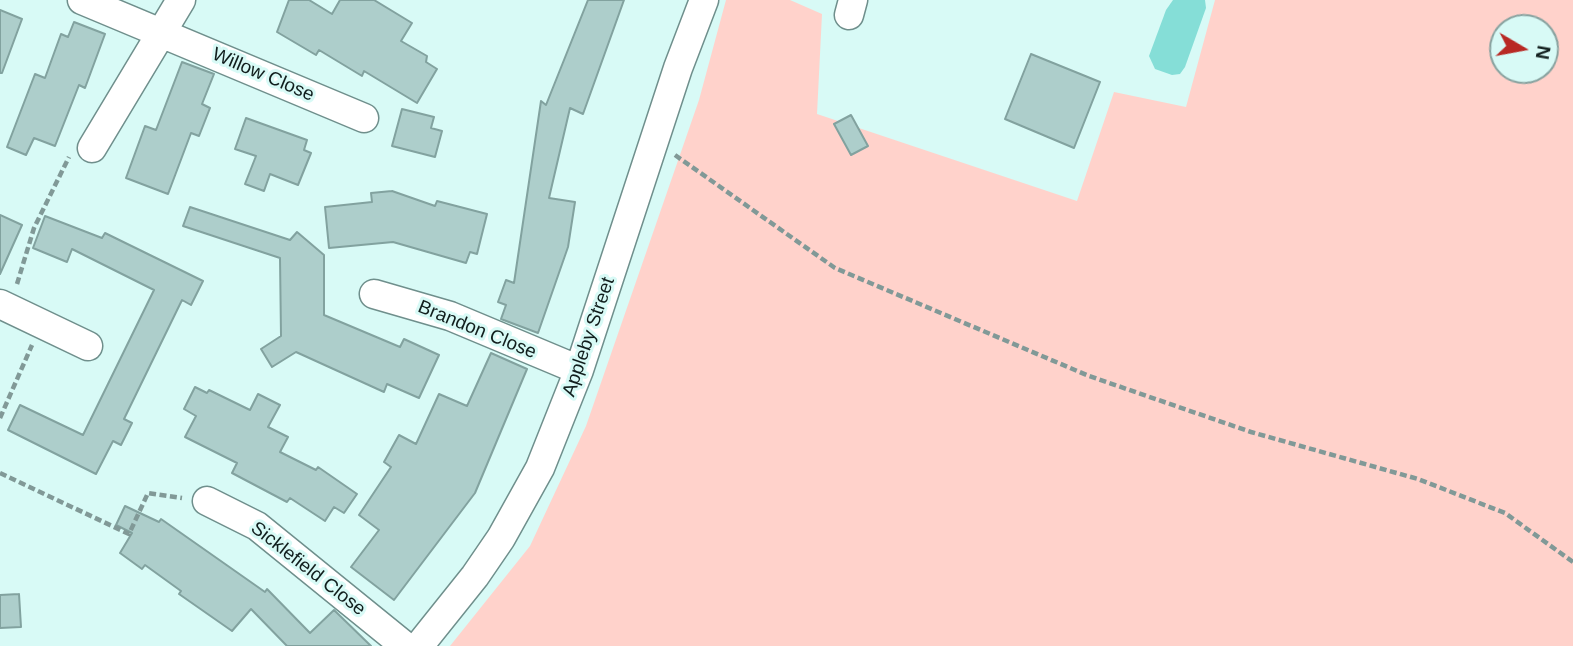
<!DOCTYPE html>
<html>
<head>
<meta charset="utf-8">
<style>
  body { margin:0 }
  #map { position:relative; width:1573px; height:646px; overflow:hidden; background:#d8faf6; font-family:Helvetica,sans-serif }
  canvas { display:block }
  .north { position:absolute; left:1489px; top:14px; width:70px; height:70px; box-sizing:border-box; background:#d8faf6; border:2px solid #88a29f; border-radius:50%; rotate:100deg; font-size:19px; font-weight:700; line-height:28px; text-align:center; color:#111e1d }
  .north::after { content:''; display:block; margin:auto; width:24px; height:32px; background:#b82924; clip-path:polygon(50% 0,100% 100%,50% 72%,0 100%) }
</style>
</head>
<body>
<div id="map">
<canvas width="1573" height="646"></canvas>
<div class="north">N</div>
</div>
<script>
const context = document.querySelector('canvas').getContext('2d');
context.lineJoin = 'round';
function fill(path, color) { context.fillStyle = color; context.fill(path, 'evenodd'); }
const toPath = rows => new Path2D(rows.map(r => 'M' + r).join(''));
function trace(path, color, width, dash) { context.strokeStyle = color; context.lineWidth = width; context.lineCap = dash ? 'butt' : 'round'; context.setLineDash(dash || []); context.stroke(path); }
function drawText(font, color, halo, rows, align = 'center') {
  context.font = font + ' Helvetica,sans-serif'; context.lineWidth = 6; context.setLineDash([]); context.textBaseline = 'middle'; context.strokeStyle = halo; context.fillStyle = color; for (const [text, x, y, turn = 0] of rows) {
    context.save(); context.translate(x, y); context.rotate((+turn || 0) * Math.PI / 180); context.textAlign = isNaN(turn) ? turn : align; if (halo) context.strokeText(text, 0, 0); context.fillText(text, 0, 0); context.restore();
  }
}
fill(toPath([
  [726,0,790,0,822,14,817,114,1077,201,1114,92,1186,107,1215,0,1573,0,1573,646,450,646,530,546,586,426,699,100],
  [1503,28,1545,28,1545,70,1503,70]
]), '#ffd2cb');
fill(toPath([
  [1173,0,1205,0,1206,8,1185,67,1180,74,1172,75,1155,69,1149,56,1166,10]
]), '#85ded7');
const building = toPath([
  [289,0,309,0,332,14,340,0,374,0,412,23,401,41,427,56,426,62,437,69,417,103,364,71,362,76,319,50,316,55,277,32,289,0],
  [588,0,624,0,583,114,570,108,549,198,575,202,568,247,538,333,501,319,506,305,498,302,506,280,514,283,541,101,546,105,588,0],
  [0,10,22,19,2,73,0,73,0,10],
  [74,22,105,34,85,88,79,85,55,146,34,138,26,155,7,147,35,74,45,78,61,34,68,37,74,22],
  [1031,54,1100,82,1074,148,1005,119,1031,54],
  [182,62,214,74,202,104,210,108,199,136,191,133,168,194,126,178,145,126,156,130,182,62],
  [402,109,434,117,431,128,442,131,435,157,392,146,402,109],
  [851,115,868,146,851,155,834,124,851,115],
  [246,118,307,140,304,150,311,153,298,185,270,174,264,191,245,184,256,156,235,149,246,118],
  [392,191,435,206,437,201,487,214,477,254,470,252,466,263,393,242,329,248,325,207,372,202,371,193,392,191],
  [190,207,290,240,297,232,324,255,324,315,400,347,404,339,439,355,419,398,387,384,384,392,296,352,272,367,261,349,281,336,280,258,183,226,190,207],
  [0,215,22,225,0,274,0,215],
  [45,216,102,238,105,233,203,281,191,305,182,300,124,419,132,423,121,445,113,441,96,474,8,430,20,405,83,435,154,290,72,249,67,262,33,248,45,216],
  [491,353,527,369,475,493,394,600,351,567,379,530,359,515,391,467,384,462,399,435,416,444,439,394,467,406,491,353],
  [195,387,207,393,209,390,250,410,258,394,280,405,268,427,288,437,280,452,316,470,318,467,357,494,344,513,334,507,325,521,290,498,287,502,232,473,237,463,185,437,196,416,184,409,195,387],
  [125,506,159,522,161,519,265,592,267,589,310,633,334,610,371,646,287,646,251,609,232,631,179,594,181,591,145,565,142,569,120,553,132,533,116,525,125,506],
  [19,594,21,627,0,628,0,595,19,594]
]);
fill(building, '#adcecb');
trace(building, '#82a29f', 2);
const minor = toPath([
  [82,0,364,118],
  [849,15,853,0],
  [92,148,181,0],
  [374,294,450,316,579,370],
  [0,304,88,346],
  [207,501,257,526,405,646],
  [419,646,475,576,501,538,540,468,579,370,678,68,704,0]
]);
trace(minor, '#6f8f8c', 31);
trace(toPath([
  [675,155,835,268,1089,376,1251,432,1418,479,1505,513,1573,562],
  [17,284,34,228,69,157],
  [0,418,32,345],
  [0,473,129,534,148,493,182,498]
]), '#819997', 4.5, [7, 3.5]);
trace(minor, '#fff', 28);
drawText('19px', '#111e1d', '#d8faf6', [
  ["Willow Close",263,75,23],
  ["Brandon Close",477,330,22],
  ["Appleby Street",589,337,-71],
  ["Sicklefield Close",308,569,38]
]);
</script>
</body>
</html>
